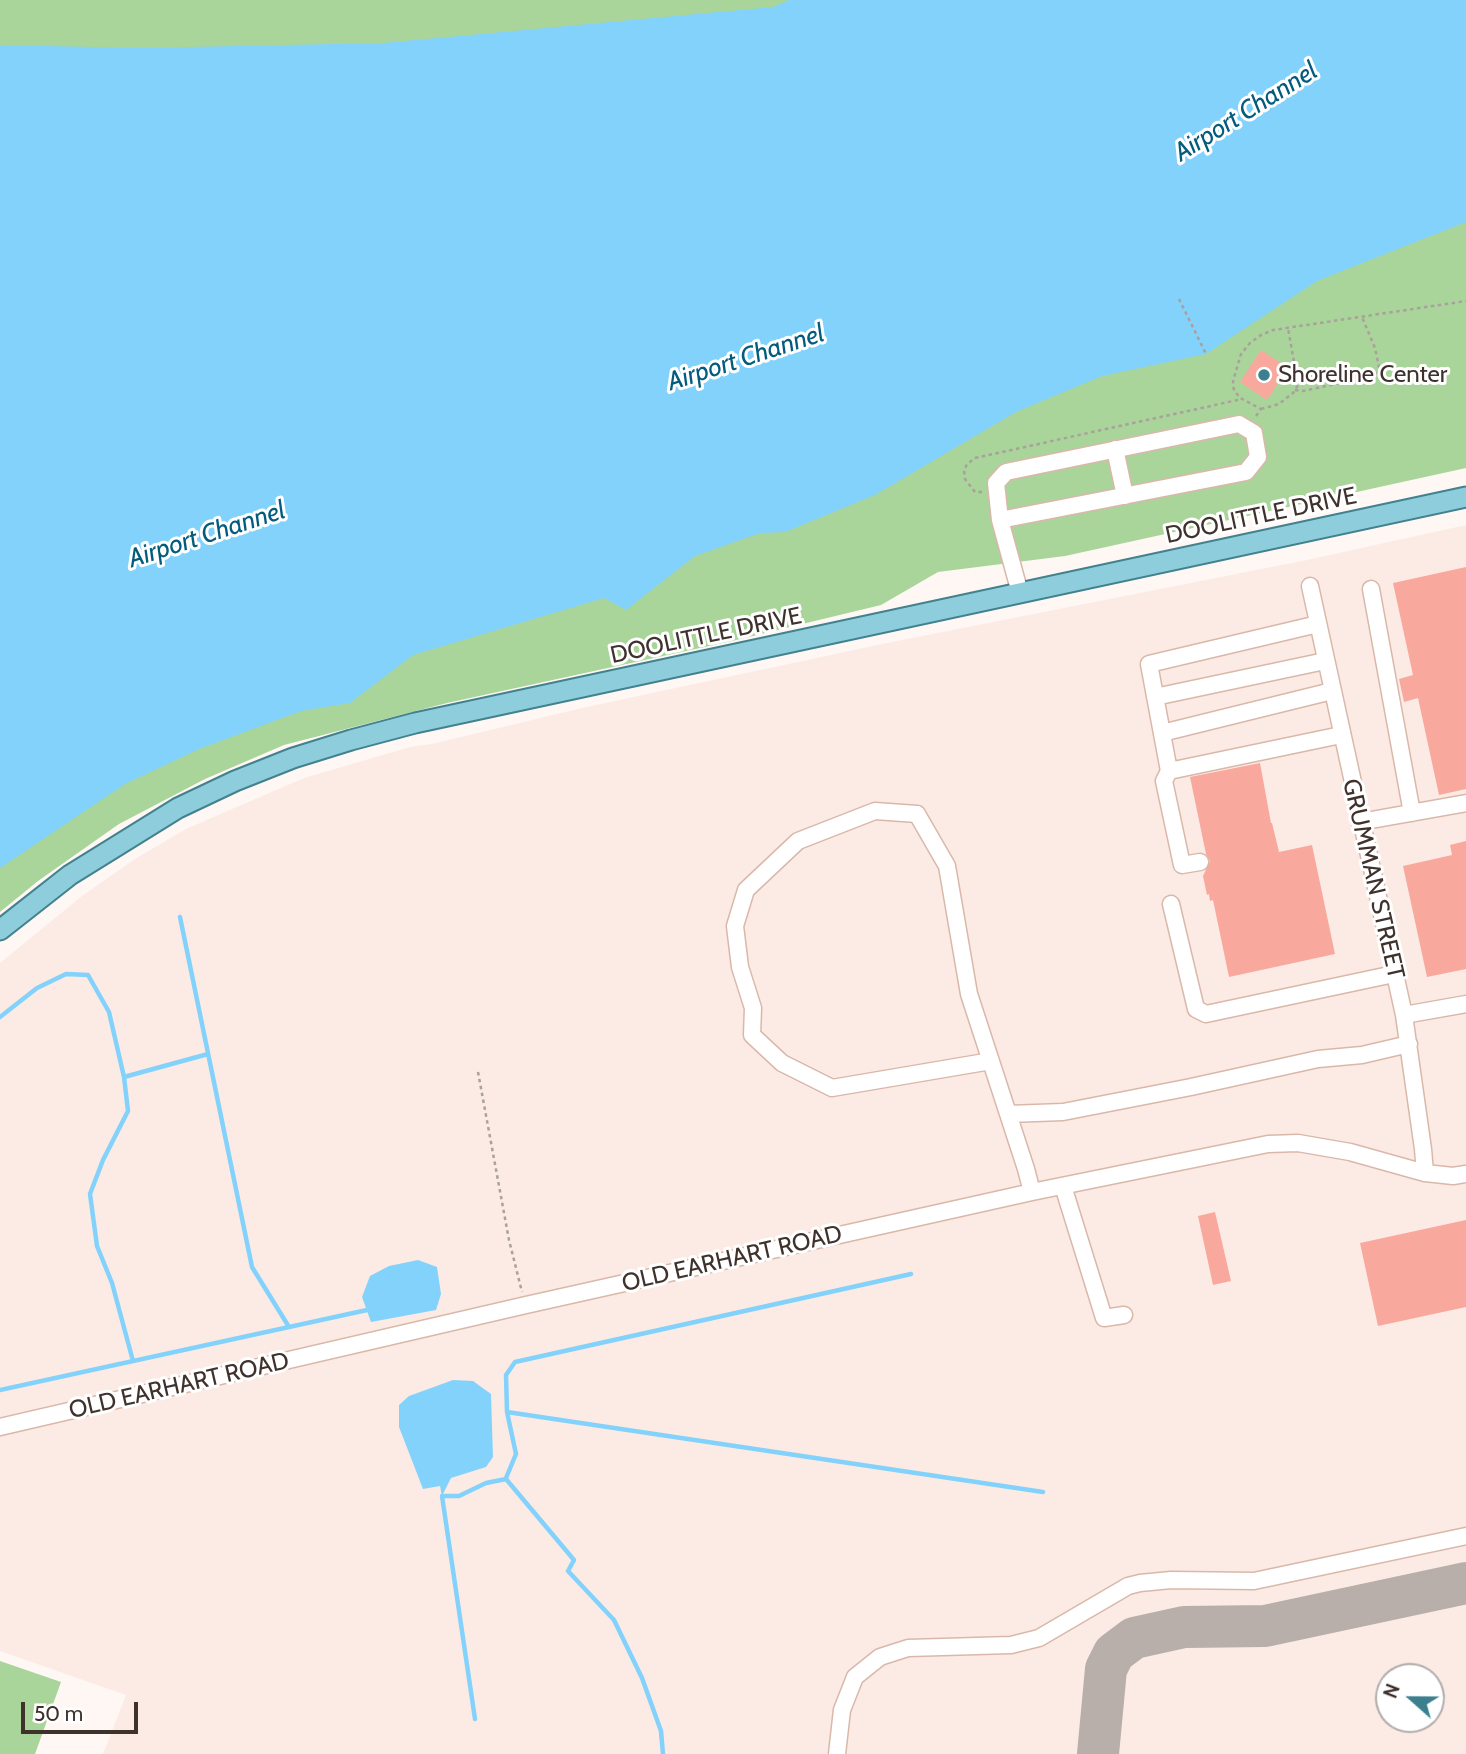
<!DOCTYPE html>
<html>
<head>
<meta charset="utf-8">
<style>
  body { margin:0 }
  #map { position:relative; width:1466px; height:1754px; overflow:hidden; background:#fef7f4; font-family:Cabin,sans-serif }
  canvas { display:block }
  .north { position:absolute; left:1375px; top:1663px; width:70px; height:70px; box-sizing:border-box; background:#fff; border:2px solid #b2adab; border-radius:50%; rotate:291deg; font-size:19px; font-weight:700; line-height:28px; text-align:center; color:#3f322d }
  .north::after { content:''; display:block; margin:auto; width:24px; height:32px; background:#3c808f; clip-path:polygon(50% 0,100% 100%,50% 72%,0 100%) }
  .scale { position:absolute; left:21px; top:1702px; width:117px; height:32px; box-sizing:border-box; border:4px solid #3f322d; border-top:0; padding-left:9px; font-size:21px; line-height:24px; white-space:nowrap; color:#3f322d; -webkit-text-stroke:5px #fff; paint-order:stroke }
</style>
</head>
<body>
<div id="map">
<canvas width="1466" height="1754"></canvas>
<div class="north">N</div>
<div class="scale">50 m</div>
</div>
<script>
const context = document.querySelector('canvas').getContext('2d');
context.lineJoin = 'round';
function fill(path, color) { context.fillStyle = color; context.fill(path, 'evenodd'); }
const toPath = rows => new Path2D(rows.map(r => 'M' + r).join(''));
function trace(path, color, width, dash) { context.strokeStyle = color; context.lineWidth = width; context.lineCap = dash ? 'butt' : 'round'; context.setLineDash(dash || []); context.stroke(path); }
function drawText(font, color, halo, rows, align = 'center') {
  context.font = font + ' Cabin,sans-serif'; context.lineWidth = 6; context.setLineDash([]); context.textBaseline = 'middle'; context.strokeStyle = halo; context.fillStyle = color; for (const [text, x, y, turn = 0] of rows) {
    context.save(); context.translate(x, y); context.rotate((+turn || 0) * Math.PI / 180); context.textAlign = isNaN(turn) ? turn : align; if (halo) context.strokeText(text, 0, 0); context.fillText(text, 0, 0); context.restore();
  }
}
fill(toPath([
  [1466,525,1466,1754,103,1754,126,1695,0,1651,0,963,82,896,135,859,186,829,304,778,410,747,432,744,582,708,882,644,1307,560],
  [1389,1677,1431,1677,1431,1719,1389,1719]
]), '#fcebe4');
fill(toPath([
  [0,0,1466,0,1466,468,1065,556,938,572,881,605,732,641,447,703,284,745,205,779,119,824,38,881,0,912],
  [0,1661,61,1682,35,1754,0,1754]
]), '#a9d59b');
fill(toPath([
  [789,0,1466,0,1466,222,1317,281,1206,354,1102,376,1016,412,875,495,785,532,760,533,695,556,626,610,604,598,413,655,350,703,301,711,199,749,125,784,0,868,0,45,140,48,383,43,773,7],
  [418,1260,437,1267,441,1294,436,1310,371,1322,362,1297,370,1276,389,1266],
  [453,1380,473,1381,491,1394,493,1457,486,1467,451,1478,442,1496,440,1486,423,1489,399,1427,399,1405,409,1396]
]), '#83d2fc');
trace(toPath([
  [180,917,252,1267,289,1327],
  [0,1017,37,988,66,974,88,975,109,1012,124,1077,128,1111,103,1160,90,1194,97,1246,112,1283,133,1361],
  [124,1077,208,1054],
  [0,1390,367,1310],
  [507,1412,506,1375,515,1362,911,1274],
  [506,1478,516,1454,507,1412,1043,1492],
  [475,1719,442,1496,459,1496,486,1483,506,1479,574,1560,568,1571,614,1620,642,1678,661,1731,663,1754]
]), '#83d2fc', 4.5);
trace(toPath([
  [1098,1754,1106,1669,1114,1653,1134,1638,1184,1627,1265,1626,1466,1583]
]), '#b8aeaa', 42);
fill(toPath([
  [1261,350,1288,368,1267,400,1240,382],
  [1466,567,1466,789,1439,795,1418,698,1404,702,1399,679,1413,675,1393,583],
  [1260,763,1271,823,1272,823,1279,852,1312,845,1335,954,1229,977,1213,900,1210,901,1209,894,1207,895,1203,876,1210,861,1206,854,1190,777],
  [1466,841,1466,969,1427,977,1403,866,1452,855,1450,845],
  [1215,1212,1231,1281,1213,1285,1198,1216],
  [1466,1220,1466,1307,1378,1326,1360,1243]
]), '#f9a89d');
const minor = toPath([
  [1115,449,1125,496],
  [1000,520,1246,472,1258,457,1254,433,1239,424,1006,472,996,483,1000,520,1020,593],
  [1310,586,1404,1015,1423,1149,1425,1173],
  [1371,589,1412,813],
  [1155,697,1325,661],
  [1162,733,1332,691],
  [1169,771,1149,664,1318,624],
  [1360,822,1466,803],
  [1200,862,1182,865,1164,781,1169,771,1341,735],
  [1171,904,1196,1009,1206,1014,1394,974],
  [1404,1015,1466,1004],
  [991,1061,832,1088,782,1063,752,1035,753,1008,740,967,735,926,746,890,798,841,875,811,917,814,947,866,969,994,1026,1169,1032,1192],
  [1008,1114,1063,1112,1191,1087,1318,1059,1362,1055,1409,1044],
  [1063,1186,1104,1318,1124,1315],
  [0,1427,526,1305,1032,1192,1268,1144,1298,1143,1350,1152,1425,1173,1453,1176,1466,1174],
  [837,1754,842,1710,855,1677,880,1657,908,1648,1011,1645,1039,1638,1128,1586,1140,1583,1171,1580,1254,1581,1466,1536]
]);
const major = toPath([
  [0,930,70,875,178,808,235,781,293,758,351,740,415,723,1466,497]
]);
trace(minor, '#d9b8aa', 19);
trace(major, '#42818e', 23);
trace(toPath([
  [1179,299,1206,354],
  [1295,390,1303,391,1377,375,1379,367,1375,348,1362,317],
  [1261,409,1279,404,1293,393,1298,385,1288,328],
  [1256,416,1261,409,1242,399,1234,391,1233,381,1241,354,1250,343,1261,335,1273,330,1466,301],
  [982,492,975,492,965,479,964,471,967,464,975,458,1242,399],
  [478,1072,509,1240,522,1292]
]), '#aaa09c', 2.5, [3.5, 3.5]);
trace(minor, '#fff', 16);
trace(major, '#8ecddb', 19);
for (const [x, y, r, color] of [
  [1264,375,7,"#3c808f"]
]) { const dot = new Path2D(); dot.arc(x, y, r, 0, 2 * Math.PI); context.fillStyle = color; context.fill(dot); trace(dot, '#fff', 2.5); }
drawText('24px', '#3f322d', '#fff', [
  ["Shoreline Center",1278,375]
], 'left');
drawText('24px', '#3f322d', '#fff', [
  ["DOOLITTLE DRIVE",1261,516,-12],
  ["DOOLITTLE DRIVE",706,636,-12],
  ["GRUMMAN STREET",1373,879,77],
  ["OLD EARHART ROAD",732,1259,-13],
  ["OLD EARHART ROAD",179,1386,-13]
]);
drawText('italic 26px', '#035b7e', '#fff', [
  ["Airport Channel",1246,112,-32],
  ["Airport Channel",746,358,-18],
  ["Airport Channel",207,535,-18]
]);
</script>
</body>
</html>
